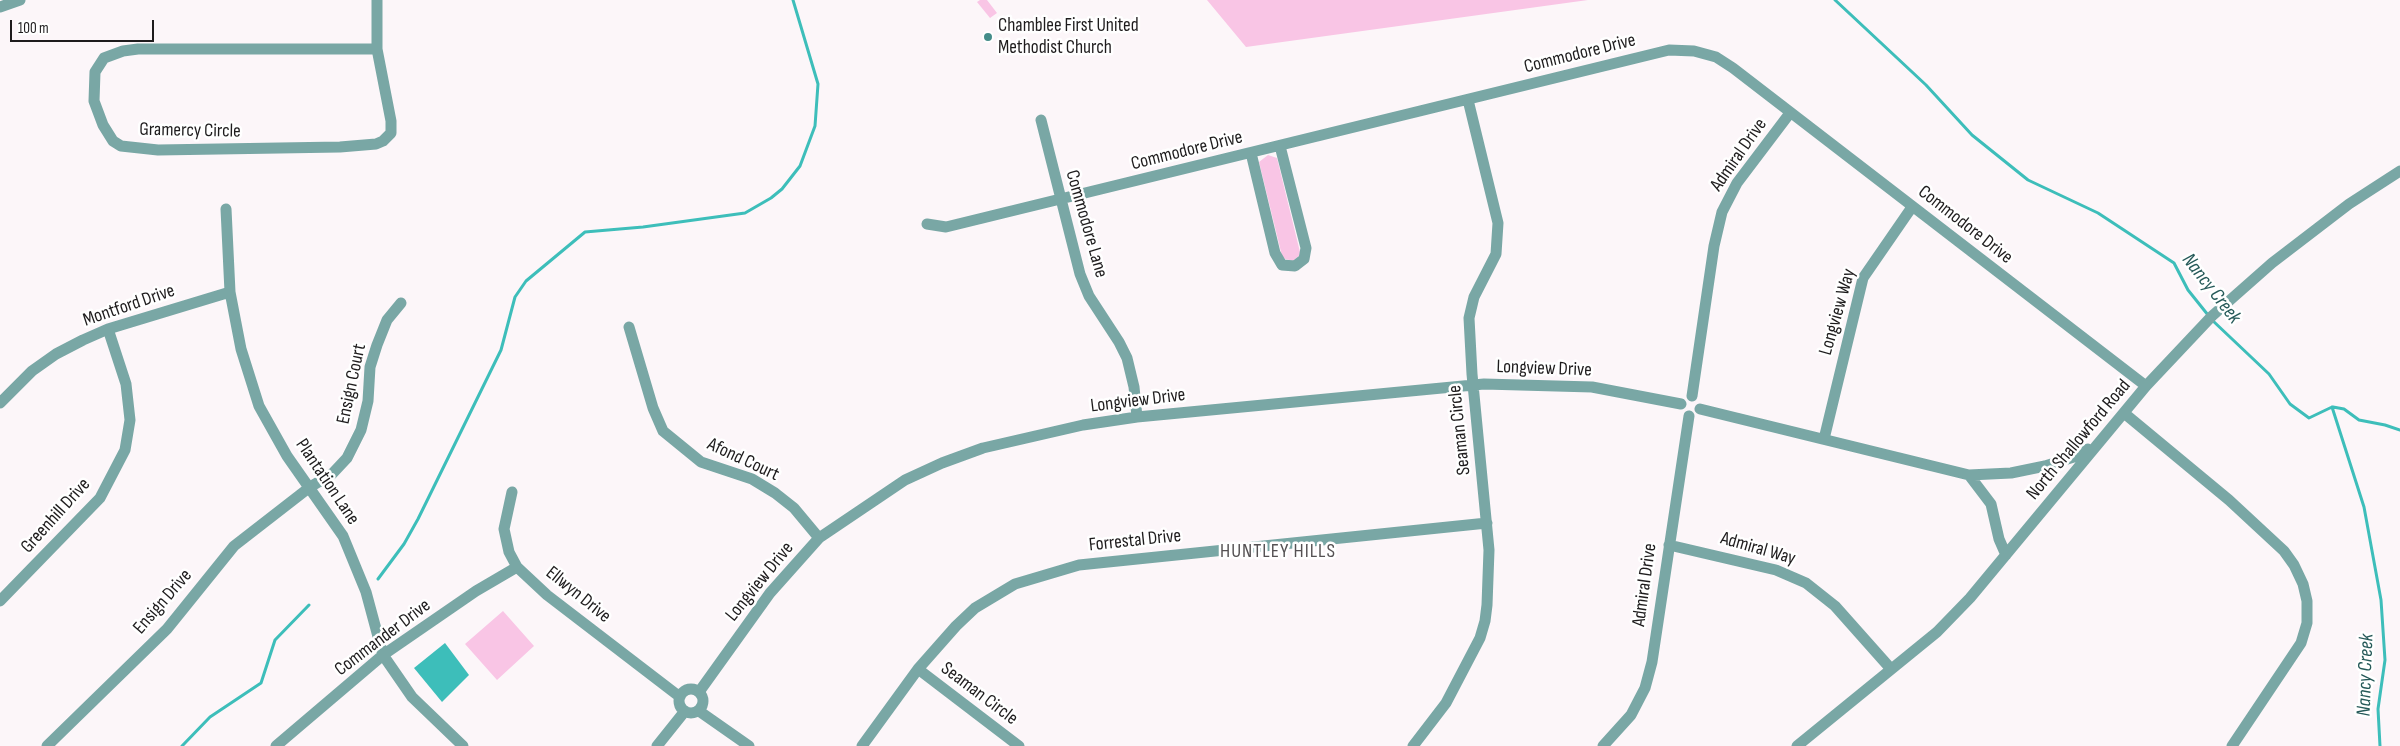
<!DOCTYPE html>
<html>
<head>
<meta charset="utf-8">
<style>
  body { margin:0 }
  #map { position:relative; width:2400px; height:746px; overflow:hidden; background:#fcf6f9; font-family:"Sofia Sans Condensed",sans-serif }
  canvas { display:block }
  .scale { position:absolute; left:10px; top:20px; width:144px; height:22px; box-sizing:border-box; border:2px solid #1e1c1d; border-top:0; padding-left:6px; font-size:15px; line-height:18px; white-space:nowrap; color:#1e1c1d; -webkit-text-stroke:4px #fff; paint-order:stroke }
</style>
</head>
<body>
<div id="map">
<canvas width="2400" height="746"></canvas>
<div class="scale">100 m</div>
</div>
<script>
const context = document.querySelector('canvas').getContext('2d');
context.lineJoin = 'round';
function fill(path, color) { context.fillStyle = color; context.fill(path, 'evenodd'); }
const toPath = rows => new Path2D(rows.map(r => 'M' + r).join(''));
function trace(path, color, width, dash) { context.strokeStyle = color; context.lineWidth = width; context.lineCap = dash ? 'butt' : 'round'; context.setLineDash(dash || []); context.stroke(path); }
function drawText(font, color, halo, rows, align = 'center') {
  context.font = font + ' "Sofia Sans Condensed",sans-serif'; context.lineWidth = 5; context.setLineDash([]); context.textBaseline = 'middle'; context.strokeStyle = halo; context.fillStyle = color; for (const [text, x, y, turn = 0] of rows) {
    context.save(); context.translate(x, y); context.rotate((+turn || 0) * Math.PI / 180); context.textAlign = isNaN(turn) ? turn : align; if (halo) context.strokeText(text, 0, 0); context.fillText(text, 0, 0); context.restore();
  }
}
fill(toPath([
  [980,0,987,0,997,13,990,18,977,2],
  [1207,0,1588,0,1246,47],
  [1268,155,1277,158,1300,252,1299,256,1293,261,1285,259,1282,256,1259,162],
  [503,611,534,646,497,680,465,644]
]), '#f9c5e5');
fill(toPath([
  [445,643,469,675,442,702,414,668]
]), '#3dbeba');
trace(toPath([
  [1835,0,1926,85,1972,135,2028,180,2098,213,2174,263,2188,290,2208,315],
  [2212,320,2269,374,2290,404,2309,418,2332,407],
  [2332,407,2364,507,2381,600,2385,660,2378,709,2380,746],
  [2333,407,2344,409,2359,420,2385,425,2400,430],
  [378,579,404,544,418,519,501,350,515,297,526,281,585,232,643,227,745,213,771,198,782,189,800,166,815,126,818,84,793,0],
  [182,746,210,717,261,683,275,640,309,605]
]), '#3dbeba', 3);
trace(toPath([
  [377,0,377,49],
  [0,7,20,0],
  [138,49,377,49,391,121,391,133,383,141,376,144,340,147,158,150,121,146,113,141,103,125,94,101,95,72,104,58,123,51,138,49],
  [1041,120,1080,274,1089,296,1119,342,1127,358,1134,387,1137,417],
  [1251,153,1275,253,1282,265,1295,266,1304,259,1306,248,1280,146],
  [226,209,230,292,241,349,259,406,287,456,343,536,366,592,383,655,412,697,463,746],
  [927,224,946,227,1669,50,1694,51,1716,57,1733,68,2146,386],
  [629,327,653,408,663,431,701,462,752,479,775,493,794,508,819,538],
  [1692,396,1714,246,1722,212,1737,183,1790,113],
  [0,403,32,371,56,354,83,340,108,329,230,292],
  [1700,409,1969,475,2011,473,2045,466,2077,456,2088,449],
  [2124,413,2229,500,2284,551,2294,565,2303,584,2307,601,2307,623,2301,643,2232,746],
  [1824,439,1863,278,1912,207],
  [1969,475,1991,504,1999,539,2006,555],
  [512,492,504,529,509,552,517,567,547,595,680,697],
  [1669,545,1776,570,1806,583,1835,606,1891,669],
  [0,601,100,498,125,450,130,420,126,384,108,329],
  [918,669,1019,746],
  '679 701a12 12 0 1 1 24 0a12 12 0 1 1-24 0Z',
  [699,692,770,593,819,538,905,480,942,463,983,448,1083,425,1137,417,1484,384,1592,387,1681,404],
  [699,711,749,746],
  [47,746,167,629,234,546,310,487,332,474,347,458,361,430,368,401,370,367,377,345,387,320,401,303],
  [276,746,383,655,476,591,517,567],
  [657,746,685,711],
  [862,746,918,669,956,626,975,608,1015,584,1079,565,1487,523],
  [1413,746,1446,703,1480,638,1485,621,1487,605,1489,550,1472,374,1469,318,1474,297,1496,254,1498,223,1468,100],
  [1603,746,1631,715,1645,688,1652,662,1689,416],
  [1797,746,1937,632,1970,598,2146,386,2212,316,2272,263,2349,204,2400,171]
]), '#79a7a5', 11);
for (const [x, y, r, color] of [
  [988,37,5,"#448c89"]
]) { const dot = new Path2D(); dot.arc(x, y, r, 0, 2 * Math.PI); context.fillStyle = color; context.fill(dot); trace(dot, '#fff', 2); }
drawText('19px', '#1e1c1d', '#fff', [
  ["Chamblee First United",998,26],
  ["Methodist Church",998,48]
], 'left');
drawText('19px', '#1e1c1d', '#fff', [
  ["Commodore Drive",1580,54,-14],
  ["Gramercy Circle",190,131,1],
  ["Commodore Drive",1187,151,-14],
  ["Admiral Drive",1739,155,-55],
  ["Commodore Lane",1086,224,74],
  ["Commodore Drive",1965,225,38],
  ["Montford Drive",129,306,-19],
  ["Longview Way",1838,312,-74],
  ["Longview Drive",1544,369,2],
  ["Ensign Court",352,384,-78],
  ["Longview Drive",1138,401,-7],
  ["Seaman Circle",1460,430,-96],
  ["North Shallowford Road",2079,440,-50],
  ["Afond Court",743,460,25],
  ["Plantation Lane",327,482,56],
  ["Greenhill Drive",56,516,-48],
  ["Forrestal Drive",1135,541,-6],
  ["Admiral Way",1758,549,16],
  ["Longview Drive",760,582,-51],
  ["Admiral Drive",1645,585,-82],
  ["Ellwyn Drive",578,595,39],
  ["Ensign Drive",163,602,-49],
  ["Commander Drive",383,638,-37],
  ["Seaman Circle",979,694,37]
]);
drawText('italic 20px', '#265a59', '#fff', [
  ["Nancy Creek",2211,289,52],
  ["Nancy Creek",2366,675,-88]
]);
context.letterSpacing = '1px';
drawText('20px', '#555153', '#fff', [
  ["HUNTLEY HILLS",1278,552]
]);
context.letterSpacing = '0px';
</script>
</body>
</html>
